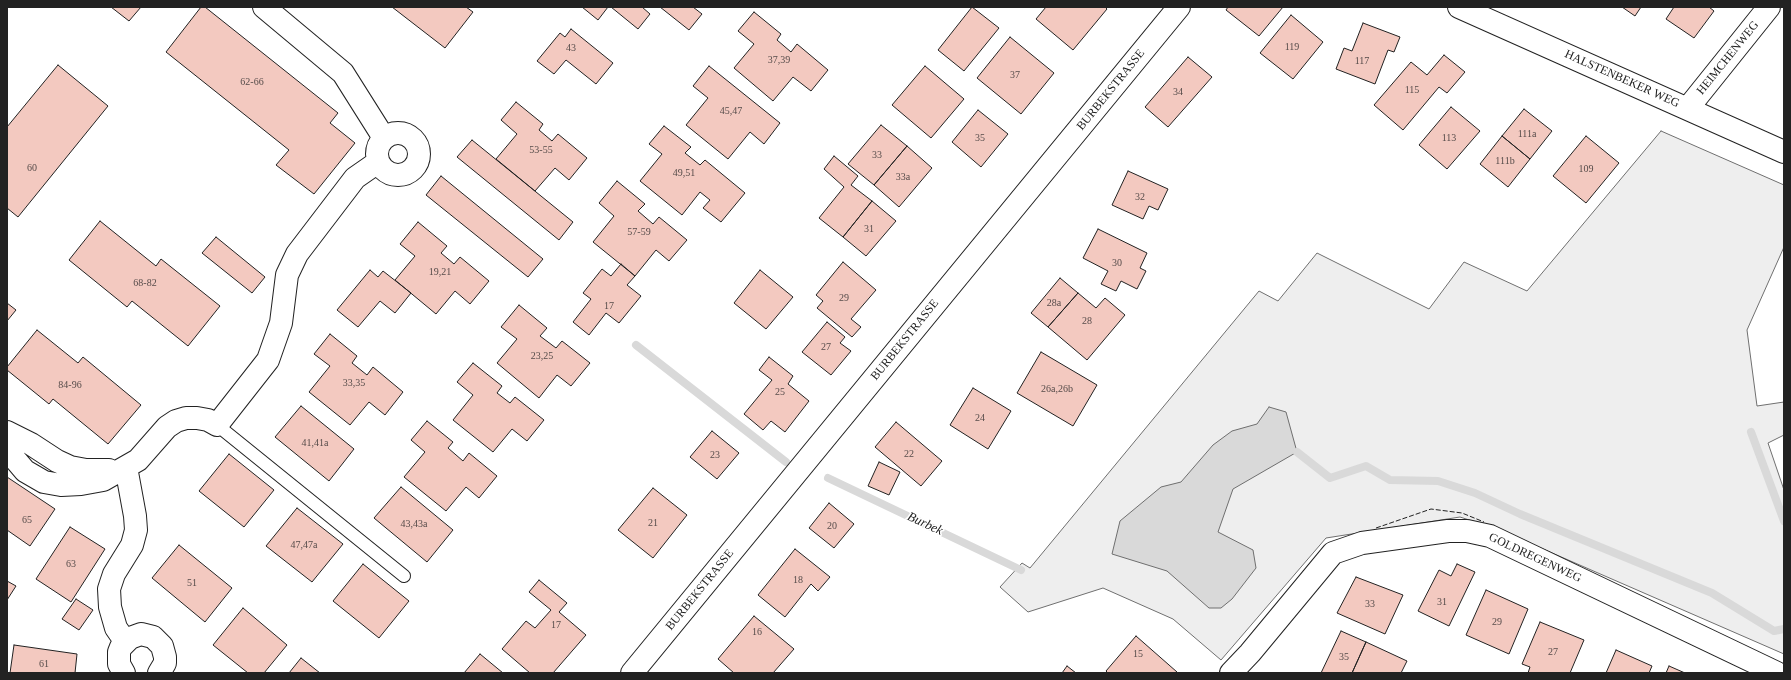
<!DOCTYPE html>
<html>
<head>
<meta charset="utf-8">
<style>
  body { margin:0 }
  #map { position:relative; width:1791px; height:680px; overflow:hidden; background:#fff; font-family:Georgia,serif }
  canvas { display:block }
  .frame { position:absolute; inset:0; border:8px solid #222; pointer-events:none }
</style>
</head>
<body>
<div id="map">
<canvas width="1791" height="680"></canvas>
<div class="frame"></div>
</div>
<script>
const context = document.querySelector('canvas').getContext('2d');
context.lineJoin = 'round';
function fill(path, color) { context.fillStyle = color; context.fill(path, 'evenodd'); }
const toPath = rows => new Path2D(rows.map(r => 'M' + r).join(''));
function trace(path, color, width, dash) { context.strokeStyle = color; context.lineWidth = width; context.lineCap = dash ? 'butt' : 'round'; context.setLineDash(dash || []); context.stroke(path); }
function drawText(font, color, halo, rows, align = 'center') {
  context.font = font + ' Georgia,serif'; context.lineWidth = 3; context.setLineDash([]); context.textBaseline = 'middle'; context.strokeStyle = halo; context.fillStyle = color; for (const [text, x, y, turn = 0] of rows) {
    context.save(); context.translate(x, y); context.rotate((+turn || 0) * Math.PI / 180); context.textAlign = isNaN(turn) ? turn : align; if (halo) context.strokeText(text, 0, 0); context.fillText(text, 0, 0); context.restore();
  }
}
const green = toPath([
  [1661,131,1784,185,1784,247,1747,330,1757,406,1784,402,1784,435,1768,443,1784,490,1784,654,1497,529,1460,517,1326,538,1221,660,1173,619,1103,588,1028,612,1000,587,1022,563,1030,568,1259,291,1278,301,1317,253,1429,309,1464,262,1527,291,1661,131]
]);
fill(green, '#eee');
trace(green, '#6f6f6f', 1);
const water = toPath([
  [1269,407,1286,412,1297,452,1233,489,1218,532,1253,550,1256,568,1232,599,1221,608,1209,608,1167,571,1112,554,1120,521,1161,487,1181,482,1213,445,1232,431,1257,424,1269,407]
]);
fill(water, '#d9d9d9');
trace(water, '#6f6f6f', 1);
trace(toPath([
  [636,345,786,462],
  [1751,432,1784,521],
  [1297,452,1330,478,1366,466,1390,480,1438,481,1475,493,1520,514,1712,593,1774,631,1784,629],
  [828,478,1021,570]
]), '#d9d9d9', 8);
const building = toPath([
  [111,7,141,7,129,21,111,7],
  [201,7,205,7,338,113,330,123,355,143,314,194,276,165,289,150,166,52,201,7],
  [392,7,466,7,473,12,445,48,392,7],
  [582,7,608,7,598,20,582,7],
  [611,7,642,7,650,14,638,29,611,7],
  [660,7,693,7,702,14,689,30,660,7],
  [972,7,999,28,964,71,938,50,972,7],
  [1046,7,1105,7,1107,9,1073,50,1036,19,1046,7],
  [1228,7,1283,7,1259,36,1226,10,1228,7],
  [1622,7,1641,7,1635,16,1622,7],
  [1674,7,1709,7,1714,11,1694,38,1666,19,1674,7],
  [754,12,781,34,777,40,791,52,797,44,828,70,811,91,793,77,773,101,734,68,754,44,738,31,754,12],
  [1291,15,1323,42,1293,79,1260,53,1291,15],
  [1363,23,1400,37,1394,52,1388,50,1375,84,1336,69,1344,48,1352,51,1363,23],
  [571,29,613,63,596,84,566,60,554,74,537,61,560,33,565,37,571,29],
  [1010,37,1054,73,1021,114,977,78,1010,37],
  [1444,55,1465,72,1447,93,1439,87,1403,130,1374,105,1411,62,1427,75,1444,55],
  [1188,57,1212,77,1168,127,1145,107,1188,57],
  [58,65,108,106,18,217,7,208,7,127,58,65],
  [709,66,780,123,764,144,750,132,728,159,686,125,708,98,693,86,709,66],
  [925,66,964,99,931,138,892,105,925,66],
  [516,102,543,124,539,130,552,141,558,134,587,158,569,180,555,168,535,191,496,159,517,134,501,120,516,102],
  [1451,107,1480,131,1447,169,1419,145,1451,107],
  [1524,109,1552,131,1530,159,1502,136,1524,109],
  [978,110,1008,134,981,167,952,142,978,110],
  [881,125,907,146,874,185,848,164,881,125],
  [664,126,691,147,685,153,700,165,705,160,745,193,721,222,703,208,710,200,700,192,682,215,640,181,662,154,649,144,664,126],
  [1502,136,1530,159,1508,187,1480,164,1502,136],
  [1586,136,1619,163,1586,203,1553,176,1586,136],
  [472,140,573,222,559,240,457,157,472,140],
  [907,146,932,168,899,207,874,185,907,146],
  [834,156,858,176,851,185,872,201,843,237,819,218,844,187,824,169,834,156],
  [1128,171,1168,189,1158,210,1149,206,1143,219,1112,205,1128,171],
  [441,176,543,259,528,277,426,195,441,176],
  [617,181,645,204,638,211,653,224,659,217,687,240,669,261,656,250,635,276,593,242,614,216,599,203,617,181],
  [872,201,896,221,866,256,843,237,872,201],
  [100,221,156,266,161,259,220,306,188,346,132,301,127,307,69,260,100,221],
  [418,222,447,246,441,253,454,264,460,257,489,281,470,304,455,291,436,314,395,280,415,256,400,244,418,222],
  [1098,229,1147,253,1140,268,1146,271,1137,289,1121,281,1116,291,1101,284,1108,271,1083,258,1098,229],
  [216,237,265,277,252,293,202,253,216,237],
  [843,262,876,290,851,319,861,327,852,337,817,308,823,301,816,295,843,262],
  [621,264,635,276,627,285,641,296,619,323,606,313,589,335,573,322,591,299,583,293,602,269,611,276,621,264],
  [370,270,378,277,383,271,411,293,395,313,380,301,358,327,337,310,370,270],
  [760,270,793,297,766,329,734,303,760,270],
  [1060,278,1078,293,1048,327,1031,313,1060,278],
  [1078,293,1096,308,1105,298,1125,315,1087,360,1048,327,1078,293],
  [7,303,16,310,7,321,7,303],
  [519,305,547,328,540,336,556,348,562,341,590,363,571,386,557,375,539,398,497,363,517,339,501,327,519,305],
  [827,322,845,337,840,343,851,351,831,375,802,352,827,322],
  [37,330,78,363,83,357,141,405,108,444,53,399,49,404,7,370,7,367,37,330],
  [330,334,357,356,352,363,367,375,373,367,403,392,385,415,369,402,350,425,309,392,330,366,314,354,330,334],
  [1041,352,1097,385,1073,426,1017,393,1041,352],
  [769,357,793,376,788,384,809,401,785,432,771,421,763,430,744,414,772,380,759,370,769,357],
  [473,363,502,386,497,393,510,403,515,397,544,420,527,441,512,429,493,452,453,420,473,395,457,382,473,363],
  [973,388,1011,411,988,449,950,425,973,388],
  [301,406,354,449,329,481,275,437,301,406],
  [427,421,453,442,448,448,463,461,469,453,497,476,479,498,466,487,446,511,404,477,425,452,411,440,427,421],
  [896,422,942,461,921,486,875,447,896,422],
  [712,431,739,453,717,479,690,457,712,431],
  [229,454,274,490,244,527,199,491,229,454],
  [879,462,900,472,889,495,868,486,879,462],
  [7,477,55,509,30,546,7,530,7,477],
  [401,487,453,530,427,562,374,518,401,487],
  [653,488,687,515,653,558,618,530,653,488],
  [829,503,854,524,834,548,809,528,829,503],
  [297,508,343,544,312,582,266,546,297,508],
  [70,527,105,549,71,602,36,579,70,527],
  [179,545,232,588,205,622,152,578,179,545],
  [795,549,830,577,818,591,811,584,785,617,758,595,795,549],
  [363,564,409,601,379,638,333,601,363,564],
  [1457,564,1475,572,1449,626,1418,611,1439,570,1451,576,1457,564],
  [1356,577,1403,595,1385,634,1337,613,1356,577],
  [539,580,567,603,559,612,586,635,553,673,530,673,502,649,526,621,535,628,551,610,529,592,539,580],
  [7,581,16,586,7,600,7,581],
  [1486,590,1528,609,1509,654,1466,635,1486,590],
  [76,599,93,610,79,630,62,619,76,599],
  [243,608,287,645,264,673,248,673,213,645,243,608],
  [754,616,794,649,773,673,734,673,718,659,754,616],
  [1540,622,1584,640,1570,673,1528,673,1530,667,1522,664,1540,622],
  [1341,631,1366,642,1352,673,1321,673,1341,631],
  [1136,636,1177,672,1176,673,1108,673,1106,671,1136,636],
  [1366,642,1407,661,1401,673,1352,673,1366,642],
  [14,645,77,654,75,673,10,673,14,645],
  [1616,650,1652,666,1649,673,1606,673,1616,650],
  [480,654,503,673,464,673,480,654],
  [301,658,320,673,289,673,301,658],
  [1067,666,1076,673,1062,673,1067,666],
  [1669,666,1685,673,1666,673,1669,666]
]);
fill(building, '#f3c9c0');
trace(building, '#222', 1);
const service = toPath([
  [217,425,404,576]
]);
const minor = toPath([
  [264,7,343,73,384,138],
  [1459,7,1784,152],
  [1688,108,1769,7],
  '377 154a21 21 0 1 1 42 0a21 21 0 1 1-42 0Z',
  [7,432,31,444,57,461,70,467,86,470,109,470],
  [7,446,14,458,25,471,44,482,61,485,81,484,103,480,138,460,167,427,176,421,186,418,197,418,208,420,217,425,268,360,281,323,287,275,297,254,355,178,378,162],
  [125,641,116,628,110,607,109,589,114,574,132,545,136,530,135,516,126,467],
  [124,673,119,664,119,652,121,647,130,638,141,634,153,637,162,646,165,657,165,663,159,673],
  [632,673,1179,7],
  [1231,673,1250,653,1333,553,1362,543,1448,531,1467,531,1490,536,1777,673]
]);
trace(service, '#222', 14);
trace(minor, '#222', 24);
trace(service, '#fff', 12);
trace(minor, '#fff', 22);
trace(toPath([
  [1376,528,1431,509,1462,513,1484,522]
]), '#222', 1, [5, 2]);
drawText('10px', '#564c4a', null, [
  ["119",1292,47],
  ["43",571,48],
  ["37,39",779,60],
  ["117",1362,61],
  ["37",1015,75],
  ["62-66",252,82],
  ["115",1412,90],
  ["34",1178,92],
  ["45,47",731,111],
  ["111a",1527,134],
  ["35",980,138],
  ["113",1449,138],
  ["53-55",541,150],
  ["33",877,155],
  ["111b",1505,161],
  ["60",32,168],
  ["109",1586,169],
  ["49,51",684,173],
  ["33a",903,177],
  ["32",1140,197],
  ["31",869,229],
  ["57-59",639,232],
  ["30",1117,263],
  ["19,21",440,272],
  ["68-82",145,283],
  ["29",844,298],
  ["28a",1054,303],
  ["17",609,306],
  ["28",1087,321],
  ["27",826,347],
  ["23,25",542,356],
  ["33,35",354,383],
  ["84-96",70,385],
  ["26a,26b",1057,389],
  ["25",780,392],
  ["24",980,418],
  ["41,41a",315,443],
  ["22",909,454],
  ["23",715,455],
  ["65",27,520],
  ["21",653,523],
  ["43,43a",414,524],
  ["20",832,526],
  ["47,47a",304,545],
  ["63",71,564],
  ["18",798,580],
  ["51",192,583],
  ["31",1442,602],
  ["33",1370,604],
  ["29",1497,622],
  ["17",556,625],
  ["16",757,632],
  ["27",1553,652],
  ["15",1138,654],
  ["35",1344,657],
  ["61",44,664]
]);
drawText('12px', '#222', '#fff', [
  ["HEIMCHENWEG",1728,58,-51],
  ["HALSTENBEKER WEG",1622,79,24],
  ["BURBEKSTRASSE",1111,90,-51],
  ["BURBEKSTRASSE",905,340,-51],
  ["GOLDREGENWEG",1535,558,25],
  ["BURBEKSTRASSE",700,590,-51]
]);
drawText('italic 13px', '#222', '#fff', [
  ["Burbek",925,524,25]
]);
</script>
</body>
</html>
